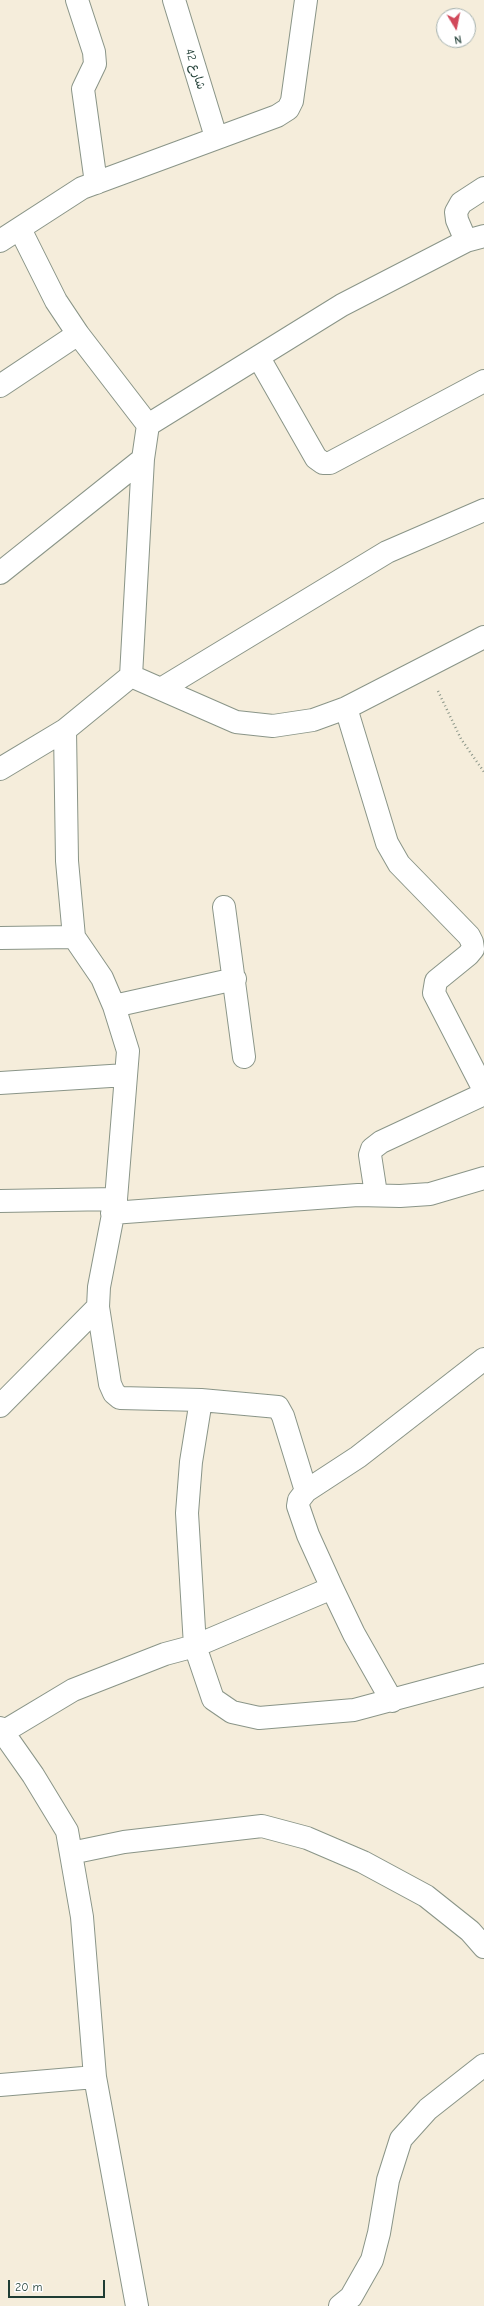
<!DOCTYPE html>
<html>
<head>
<meta charset="utf-8">
<style>
  body { margin:0 }
  #map { position:relative; width:484px; height:2306px; overflow:hidden; background:#f5eddb; font-family:"Comic Neue",sans-serif }
  canvas { display:block }
  .north { position:absolute; left:436px; top:8px; width:40px; height:40px; box-sizing:border-box; background:#fff; border:1px solid #a5b1ae; border-radius:50%; rotate:170deg; font-size:11px; font-weight:700; line-height:16px; text-align:center; color:#1f3d34 }
  .north::after { content:''; display:block; margin:auto; width:14px; height:18px; background:#d1495b; clip-path:polygon(50% 0,100% 100%,50% 72%,0 100%) }
  .scale { position:absolute; left:8px; top:2280px; width:97px; height:18px; box-sizing:border-box; border:2px solid #1f3d34; border-top:0; padding-left:5px; font-size:12px; line-height:14px; white-space:nowrap; color:#1f3d34; -webkit-text-stroke:3px #fff; paint-order:stroke }
</style>
</head>
<body>
<div id="map">
<canvas width="484" height="2306"></canvas>
<div class="north">N</div>
<div class="scale">20 m</div>
</div>
<script>
const context = document.querySelector('canvas').getContext('2d');
context.lineJoin = 'round';
const toPath = rows => new Path2D(rows.map(r => 'M' + r).join(''));
function trace(path, color, width, dash) { context.strokeStyle = color; context.lineWidth = width; context.lineCap = dash ? 'butt' : 'round'; context.setLineDash(dash || []); context.stroke(path); }
function drawText(font, color, halo, rows, align = 'center') {
  context.font = font + ' "Comic Neue","Playpen Sans Arabic",sans-serif'; context.lineWidth = 3.5; context.setLineDash([]); context.textBaseline = 'middle'; context.strokeStyle = halo; context.fillStyle = color; for (const [text, x, y, turn = 0] of rows) {
    context.save(); context.translate(x, y); context.rotate((+turn || 0) * Math.PI / 180); context.textAlign = isNaN(turn) ? turn : align; if (halo) context.strokeText(text, 0, 0); context.fillText(text, 0, 0); context.restore();
  }
}
const street = toPath([
  [77,0,94,52,95,64,83,89,96,183],
  [174,0,216,137],
  [20,229,56,301,78,334,148,425,143,459,131,676],
  [0,241,82,188,277,116,288,109,292,101,306,0],
  [466,241,457,220,456,212,461,203,484,188],
  [259,358,316,458,323,463,330,463,484,381],
  [0,386,78,334],
  [148,425,342,305,466,241,484,236],
  [0,573,143,459],
  [161,689,387,552,484,510],
  [346,708,387,843,399,864,469,936,472,942,473,949,468,955,436,981,434,993,484,1090],
  [0,769,65,730,131,676,236,722,273,726,313,720,346,708,484,637],
  [224,907,244,1057],
  [0,938,74,937],
  [114,1006,235,979],
  [0,1083,126,1075],
  [376,1194,370,1155,372,1149,381,1142,484,1094],
  [0,1201,116,1199],
  [112,1213,358,1195,400,1196,430,1194,484,1178],
  [98,1307,110,1384,114,1393,120,1398,201,1400,278,1407,283,1416,306,1491],
  [201,1400,191,1462,187,1513,195,1646,332,1588],
  [0,1406,98,1307,99,1287,116,1199,128,1051,114,1006,102,978,74,937,67,861,65,730],
  [392,1701,354,1634,332,1588,308,1535,298,1506,299,1500,306,1491,358,1457,484,1359],
  [0,1728,33,1775,67,1831,82,1917,95,2077,137,2306],
  [3,1732,73,1690,165,1654,195,1646,213,1699,232,1712,259,1718,354,1710,484,1675],
  [71,1853,124,1842,262,1826,307,1838,363,1862,426,1896,470,1931,484,1947],
  [0,2085,95,2077],
  [340,2306,351,2297,372,2260,379,2233,388,2180,401,2139,428,2109,484,2065]
]);
trace(street, '#8a9588', 24);
trace(toPath([
  [438,691,461,739,484,772]
]), '#8a9588', 2.5, [1, 3]);
trace(street, '#fff', 22);
drawText('12px', '#1f3d34', '#fff', [
  ["شارع 42",195,69,73]
]);
</script>
</body>
</html>
